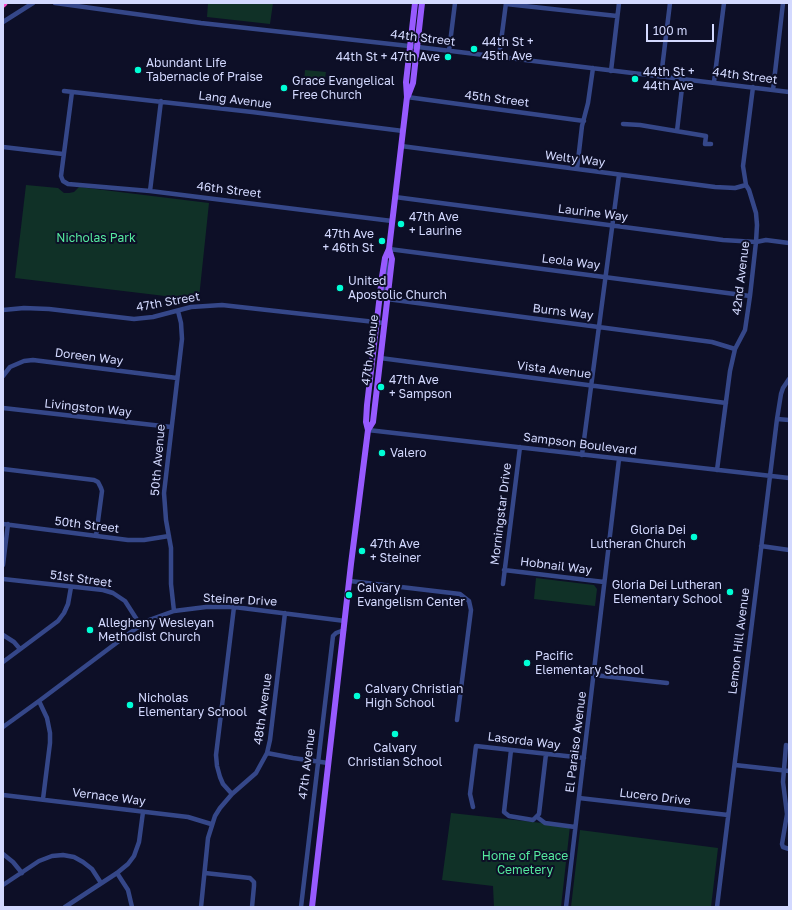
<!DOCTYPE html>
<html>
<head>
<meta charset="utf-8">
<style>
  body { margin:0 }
  #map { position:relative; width:792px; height:910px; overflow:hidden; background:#0d0f27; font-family:"Golos Text",sans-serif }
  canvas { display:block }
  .frame { position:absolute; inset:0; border:4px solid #d3d9ff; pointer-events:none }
  .scale { position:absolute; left:646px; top:24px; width:68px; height:18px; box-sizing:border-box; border:2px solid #d3d9ff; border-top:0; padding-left:5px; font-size:12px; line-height:14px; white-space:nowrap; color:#d3d9ff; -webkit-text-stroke:3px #0d0f27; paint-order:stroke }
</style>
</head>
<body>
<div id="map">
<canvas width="792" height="910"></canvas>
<div class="frame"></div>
<div class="scale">100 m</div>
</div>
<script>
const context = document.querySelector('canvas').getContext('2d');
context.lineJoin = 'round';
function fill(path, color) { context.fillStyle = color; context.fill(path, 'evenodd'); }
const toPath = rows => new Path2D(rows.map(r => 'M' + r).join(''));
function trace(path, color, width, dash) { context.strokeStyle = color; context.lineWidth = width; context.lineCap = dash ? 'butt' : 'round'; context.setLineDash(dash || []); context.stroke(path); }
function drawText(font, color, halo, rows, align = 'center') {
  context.font = font + ' "Golos Text",sans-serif'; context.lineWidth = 4; context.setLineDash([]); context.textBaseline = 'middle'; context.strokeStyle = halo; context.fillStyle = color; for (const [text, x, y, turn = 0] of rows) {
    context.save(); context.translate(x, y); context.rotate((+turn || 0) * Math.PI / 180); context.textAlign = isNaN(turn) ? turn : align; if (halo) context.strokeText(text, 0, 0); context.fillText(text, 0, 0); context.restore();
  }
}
fill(toPath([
  [208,3,273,3,270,24,207,17],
  [305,70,326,72,324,84,304,82],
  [26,185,58,188,64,193,69,193,74,192,79,187,209,203,199,298,171,306,165,296,15,278],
  [536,578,594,585,597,589,595,606,534,599],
  [451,813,570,826,561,907,494,907,493,886,442,880],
  [580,830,718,848,711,907,571,907]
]), '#103127');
trace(toPath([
  [55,3,201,23,418,47,789,92],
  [506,4,617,16],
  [3,22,33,3],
  [449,51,455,3],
  [499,57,506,3],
  [611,71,619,3],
  [661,77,670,3],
  [714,82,724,3],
  [773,90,783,3],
  [64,91,252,112,403,131],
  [72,92,61,176,63,181,68,184,150,191,392,221],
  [407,97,584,121],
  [623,124,640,125,706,136,705,144,711,144],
  [677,131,683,79],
  [401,146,715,187,735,188,746,185],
  [3,147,63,154],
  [577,169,582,126,588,103,593,68],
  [150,191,161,101],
  [395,197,723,240,756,242,766,240,789,243],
  [389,249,750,296],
  [386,260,387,268,384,295,387,299,712,342,735,349],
  [3,310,24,308,49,309,134,319,153,317,191,307,222,305,384,323],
  [380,358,726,403],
  [3,376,10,367,24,361,33,360,177,378],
  [3,408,171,427],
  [777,419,789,420],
  [368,430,789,478],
  [582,455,619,175],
  [3,469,94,480,98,482,101,488,102,491,96,536],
  [717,470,730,371,735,349,745,330,750,296,756,242,757,225,756,213,749,190,746,185,743,166,753,87],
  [3,524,128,540,144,540,169,536],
  [761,546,789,550],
  [3,565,8,524],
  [504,570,604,582],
  [3,579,103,590,113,593,125,601,141,626],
  [350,581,460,594,469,601,471,610,457,720],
  [503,584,520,447],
  [174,611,171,584,171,548,166,520,164,493,182,339,181,323,178,311],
  [3,635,14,642,20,649],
  [3,662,58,621,64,613,68,604,71,587],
  [594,675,667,683],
  [39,701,47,718,50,733,50,743,43,799],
  [3,727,39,701,131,632,149,620,174,611,206,607,234,607,345,621],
  [786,745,783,782,787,814,782,844,783,847,789,849],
  [511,750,504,812,509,816,533,820,539,814,546,754],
  [267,753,293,758,328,763],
  [735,765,789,771],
  [232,794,223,784,220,777,217,766,216,755,234,607],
  [3,795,188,817,211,824],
  [579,798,728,815],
  [473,807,470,794,476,746,584,758],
  [537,817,545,823,575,827],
  [3,854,13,862,22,873],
  [117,873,128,890,132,907],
  [205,873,250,878,254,882,254,886,252,907],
  [3,885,39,861,52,856,63,855,74,857,83,862,92,869,101,883],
  [65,907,117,873,128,864,134,856,139,842,143,812],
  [201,907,208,838,215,816,220,808,232,794,256,773,267,753,270,740,285,613],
  [301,907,333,636,336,633,344,630],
  [566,907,619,459],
  [717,907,777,419,781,394,783,388,789,379]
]), '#354789', 4.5);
trace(toPath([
  [408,96,413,83,422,3],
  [368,430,366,422,367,405,382,277,385,258,389,249,407,97,406,82,415,3],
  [312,907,351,564,368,430,373,422,392,259,389,249]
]), '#975aff', 6);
trace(toPath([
  [3,4,4,3]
]), '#ff4ed0', 7);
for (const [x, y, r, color] of [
  [474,49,4,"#00fed6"],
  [448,57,4,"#00fed6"],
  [138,70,4,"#00fed6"],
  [635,79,4,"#00fed6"],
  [284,88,4,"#00fed6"],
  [401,224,4,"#00fed6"],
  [382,241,4,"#00fed6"],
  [340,288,4,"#00fed6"],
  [381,387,4,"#00fed6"],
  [382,453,4,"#00fed6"],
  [694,537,4,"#00fed6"],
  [362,551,4,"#00fed6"],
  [730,592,4,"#00fed6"],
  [349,595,4,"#00fed6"],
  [90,630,4,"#00fed6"],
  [527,663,4,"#00fed6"],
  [357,696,4,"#00fed6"],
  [130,705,4,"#00fed6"],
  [395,734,4,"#00fed6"]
]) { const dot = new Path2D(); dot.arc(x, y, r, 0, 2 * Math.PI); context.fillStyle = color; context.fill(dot); trace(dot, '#0d0f27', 1.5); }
drawText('12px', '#d3d9ff', '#0d0f27', [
  ["44th Street",423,38,7],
  ["44th Street",745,76,7],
  ["45th Street",497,99,7],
  ["Lang Avenue",235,100,7],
  ["Welty Way",575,159,7],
  ["46th Street",229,190,7],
  ["Laurine Way",593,213,7],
  ["Leola Way",571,262,7],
  ["42nd Avenue",741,278,-83],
  ["47th Street",168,302,-10],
  ["Burns Way",563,312,7],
  ["47th Avenue",370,350,-83],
  ["Doreen Way",89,357,7],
  ["Vista Avenue",554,370,7],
  ["Livingston Way",88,408,6],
  ["Sampson Boulevard",580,444,7],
  ["50th Avenue",158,460,-85],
  ["Morningstar Drive",501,514,-83],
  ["50th Street",87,525,7],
  ["Hobnail Way",556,566,7],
  ["51st Street",81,579,8],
  ["Steiner Drive",240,600,3],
  ["Lemon Hill Avenue",739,641,-83],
  ["48th Avenue",263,709,-82],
  ["Lasorda Way",524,741,7],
  ["El Paraiso Avenue",576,742,-83],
  ["47th Avenue",307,764,-83],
  ["Vernace Way",109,797,7],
  ["Lucero Drive",655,797,7]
]);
drawText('12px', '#d3d9ff', '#0d0f27', [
  ["44th St +",482,42],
  ["45th Ave",482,56],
  ["44th St + 47th Ave",440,57,"right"],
  ["Abundant Life",146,63],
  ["Tabernacle of Praise",146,77],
  ["44th St +",643,72],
  ["44th Ave",643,86],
  ["Grace Evangelical",292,81],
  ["Free Church",292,95],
  ["47th Ave",409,217],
  ["+ Laurine",409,231],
  ["47th Ave",374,234,"right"],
  ["+ 46th St",374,248,"right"],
  ["United",348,281],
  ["Apostolic Church",348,295],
  ["47th Ave",389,380],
  ["+ Sampson",389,394],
  ["Valero",390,453],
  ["Gloria Dei",686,530,"right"],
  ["Lutheran Church",686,544,"right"],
  ["47th Ave",370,544],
  ["+ Steiner",370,558],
  ["Gloria Dei Lutheran",722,585,"right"],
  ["Elementary School",722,599,"right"],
  ["Calvary",357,588],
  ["Evangelism Center",357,602],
  ["Allegheny Wesleyan",98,623],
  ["Methodist Church",98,637],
  ["Pacific",535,656],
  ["Elementary School",535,670],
  ["Calvary Christian",365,689],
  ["High School",365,703],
  ["Nicholas",138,698],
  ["Elementary School",138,712],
  ["Calvary",395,748,"center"],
  ["Christian School",395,762,"center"]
], 'left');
drawText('12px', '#55e99e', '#0d0f27', [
  ["Nicholas Park",96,238],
  ["Home of Peace",525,856],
  ["Cemetery",525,870]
]);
</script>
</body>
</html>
